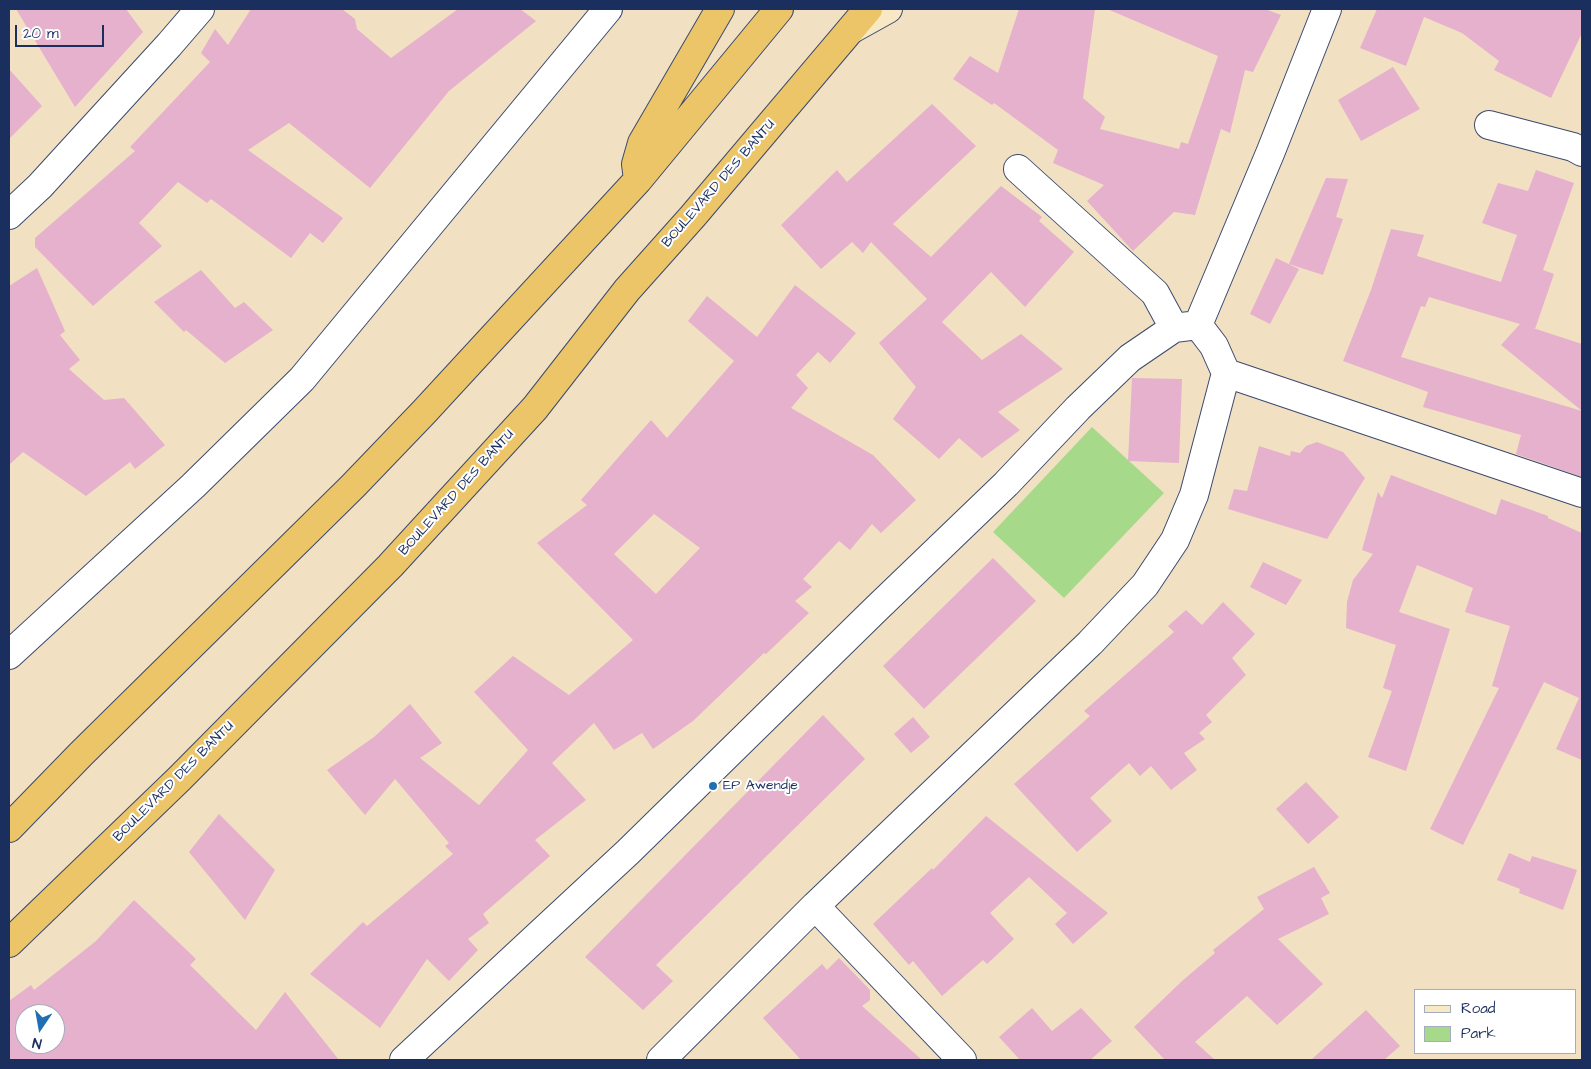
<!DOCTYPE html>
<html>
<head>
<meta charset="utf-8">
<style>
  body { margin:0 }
  #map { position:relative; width:1591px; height:1069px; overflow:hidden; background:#f2e0c3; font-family:"Architects Daughter",sans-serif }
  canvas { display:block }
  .frame { position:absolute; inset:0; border:10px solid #1b2f5e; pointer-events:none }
  .legend { position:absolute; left:1414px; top:989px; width:162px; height:65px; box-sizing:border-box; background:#fff; border:1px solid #a4acbf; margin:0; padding:6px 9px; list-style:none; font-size:15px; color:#1b2f5e }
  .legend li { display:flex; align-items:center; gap:10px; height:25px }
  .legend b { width:25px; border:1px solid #a4acbf }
  .north { position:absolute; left:15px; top:1004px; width:50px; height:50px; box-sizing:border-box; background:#fff; border:1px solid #a4acbf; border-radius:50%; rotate:192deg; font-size:14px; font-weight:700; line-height:20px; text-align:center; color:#1b2f5e }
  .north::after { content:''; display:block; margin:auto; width:18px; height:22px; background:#1f6fb2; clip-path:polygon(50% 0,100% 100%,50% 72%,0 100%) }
  .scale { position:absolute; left:15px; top:25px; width:89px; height:22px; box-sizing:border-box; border:2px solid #1b2f5e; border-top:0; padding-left:6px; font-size:15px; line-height:18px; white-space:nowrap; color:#1b2f5e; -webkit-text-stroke:4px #fff; paint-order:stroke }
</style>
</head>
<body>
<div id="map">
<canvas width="1591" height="1069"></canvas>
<div class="frame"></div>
<ul class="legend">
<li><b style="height:6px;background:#f8e8c3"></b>Road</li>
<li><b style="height:14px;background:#a6da8a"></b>Park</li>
</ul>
<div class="north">N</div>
<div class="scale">20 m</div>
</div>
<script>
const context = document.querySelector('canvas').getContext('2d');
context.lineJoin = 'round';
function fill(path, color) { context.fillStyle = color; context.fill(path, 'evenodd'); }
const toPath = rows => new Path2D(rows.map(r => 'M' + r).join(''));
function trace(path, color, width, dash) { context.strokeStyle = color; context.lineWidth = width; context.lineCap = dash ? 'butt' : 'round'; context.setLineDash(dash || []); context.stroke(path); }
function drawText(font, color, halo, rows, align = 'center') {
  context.font = font + ' "Architects Daughter",sans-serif'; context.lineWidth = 4; context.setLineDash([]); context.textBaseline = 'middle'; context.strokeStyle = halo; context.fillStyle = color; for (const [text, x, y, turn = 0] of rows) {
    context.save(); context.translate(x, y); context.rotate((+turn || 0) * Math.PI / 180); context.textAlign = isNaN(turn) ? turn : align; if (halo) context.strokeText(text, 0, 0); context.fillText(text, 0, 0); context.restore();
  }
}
fill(toPath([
  [1092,427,1164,493,1064,598,993,532]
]), '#a6da8a');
fill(toPath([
  [16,9,126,9,143,32,75,107],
  [251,9,342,9,355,19,357,29,391,58,458,9,520,9,536,21,449,91,370,188,289,123,248,150,343,218,323,243,310,233,291,258,211,199,207,203,178,182,139,223,162,246,93,306,35,247,35,238,135,151,130,147,210,62,201,53,215,29,228,45],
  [1019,9,1095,9,1083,98,1105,117,1100,129,1179,149,1181,142,1188,144,1218,56,1107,9,1265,9,1281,15,1253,72,1245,70,1230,133,1221,129,1195,215,1174,212,1133,251,1087,201,1104,185,1053,163,1058,150,994,103,992,105,953,79,970,56,998,73],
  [1377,9,1582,9,1582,33,1551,98,1494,70,1499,61,1462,33,1424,17,1406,66,1360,48],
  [1393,67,1420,109,1361,141,1338,100],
  [9,69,42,106,9,139],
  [932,104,976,146,893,224,931,257,1001,186,1042,217,1039,221,1074,252,1025,307,991,272,942,322,982,360,1021,334,1063,369,998,412,1020,430,982,458,959,438,939,459,893,419,916,387,879,343,927,299,871,242,863,253,852,242,821,269,781,225,837,170,847,182],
  [1536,170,1574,183,1543,270,1554,274,1535,329,1533,328,1582,344,1582,477,1516,454,1521,435,1423,407,1428,392,1343,361,1371,290,1391,229,1424,235,1417,256,1501,282,1517,235,1482,223,1498,183,1528,191],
  [1429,297,1520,324,1501,345,1582,411,1401,357,1421,306,1425,307],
  [1326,178,1348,179,1336,217,1343,219,1323,275,1289,264],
  [1276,258,1299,269,1270,324,1250,314],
  [37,268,65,331,60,335,80,360,69,369,104,400,124,398,165,445,135,469,130,462,86,496,23,452,9,465,9,286],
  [201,270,235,308,244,302,273,330,225,363,186,330,184,332,154,302],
  [795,285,856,333,830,363,818,352,796,375,808,388,791,408,873,455,916,500,881,533,872,524,850,550,839,541,803,579,812,587,795,601,809,613,766,654,764,653,693,721,653,749,642,733,614,750,594,723,552,763,586,800,535,840,550,856,483,914,489,923,468,939,478,950,449,981,427,959,380,1028,310,974,363,922,367,926,453,854,445,846,449,843,395,779,365,815,327,770,374,737,410,704,442,743,420,758,479,805,528,750,474,692,513,656,569,695,633,640,537,543,587,505,581,500,651,420,667,438,734,361,688,321,707,296,757,337],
  [654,514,700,548,656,594,614,554],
  [1132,378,1182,379,1179,463,1128,461],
  [1317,442,1343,452,1365,478,1327,539,1228,509,1234,489,1247,491,1259,446,1290,456,1291,451,1300,453,1306,446],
  [1391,475,1496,515,1501,499,1548,516,1548,518,1582,533,1582,760,1556,749,1579,698,1544,682,1463,845,1430,829,1499,688,1492,686,1510,626,1465,612,1473,588,1417,565,1399,612,1450,629,1406,771,1368,757,1392,691,1383,688,1396,645,1346,628,1347,602,1353,580,1373,554,1362,550,1378,492,1382,498],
  [993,558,1036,601,924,709,883,666],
  [1263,562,1302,580,1286,605,1250,587],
  [1223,602,1255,634,1232,658,1246,675,1206,715,1212,722,1199,733,1205,739,1184,753,1197,770,1171,790,1151,766,1140,776,1129,763,1090,798,1112,821,1077,852,1014,784,1090,716,1084,711,1174,632,1168,626,1186,610,1202,625],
  [823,715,865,759,656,965,673,981,643,1010,585,957],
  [913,717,930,737,911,753,894,734],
  [1306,782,1339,817,1308,844,1276,809],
  [219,814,275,870,245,920,189,852],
  [986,816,1108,913,1073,944,1055,924,1067,913,1029,877,990,913,1014,939,987,964,983,960,942,996,913,961,909,965,873,924,932,868,933,870],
  [1509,853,1530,862,1532,856,1577,870,1563,910,1519,893,1520,889,1497,880],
  [1314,867,1330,893,1321,898,1329,914,1278,939,1323,984,1277,1025,1247,996,1195,1042,1215,1060,1165,1060,1134,1027,1182,981,1215,953,1213,950,1264,909,1257,897],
  [134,900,196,959,190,965,256,1030,285,992,339,1060,9,1060,9,1001,31,985,34,990,96,941],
  [25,1014,55,1014,55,1044,25,1044],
  [839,958,870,990,870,1000,862,1006,922,1060,801,1060,763,1018,822,964,827,970],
  [1032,1008,1052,1031,1081,1008,1112,1041,1090,1060,1020,1060,999,1037],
  [1366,1010,1400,1046,1384,1060,1311,1060]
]), '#e5b1cc');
const minor = toPath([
  [1489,125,1573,147,1582,152],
  [1018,169,1155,293,1174,328],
  [9,215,40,186,169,45,200,9],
  [1198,325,1271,151,1327,9],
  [1226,373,1582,493],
  [9,655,193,486,302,379,608,9],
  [815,906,962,1060],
  [404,1060,628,852,876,609,1006,484,1078,408,1130,358,1174,328,1198,325],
  [661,1060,815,906,1090,643,1145,585,1175,540,1194,495,1226,373,1214,346,1198,325]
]);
const secondary = toPath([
  [852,29,888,9]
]);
const trunk = toPath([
  [638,180,636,164,642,143,720,9],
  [9,828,81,754,353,486,424,412,638,180,779,9],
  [9,943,179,779,390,566,535,408,627,290,693,216,868,9]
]);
trace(minor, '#3b4a6d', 30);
trace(secondary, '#3b4a6d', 30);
trace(trunk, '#3b4a6d', 30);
trace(minor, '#fff', 28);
trace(secondary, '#f8e8c3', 28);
trace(trunk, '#edc569', 28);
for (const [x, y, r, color] of [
  [713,786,5,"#1f6fb2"]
]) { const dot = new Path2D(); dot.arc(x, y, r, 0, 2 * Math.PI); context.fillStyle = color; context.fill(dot); trace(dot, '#fff', 2); }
drawText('14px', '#1b2f5e', '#fff', [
  ["BOULEVARD DES BANTU",719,184,-49],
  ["BOULEVARD DES BANTU",457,493,-48],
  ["BOULEVARD DES BANTU",174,782,-45]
]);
drawText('14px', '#1b2f5e', '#fff', [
  ["EP Awendje",723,786]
], 'left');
</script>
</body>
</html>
